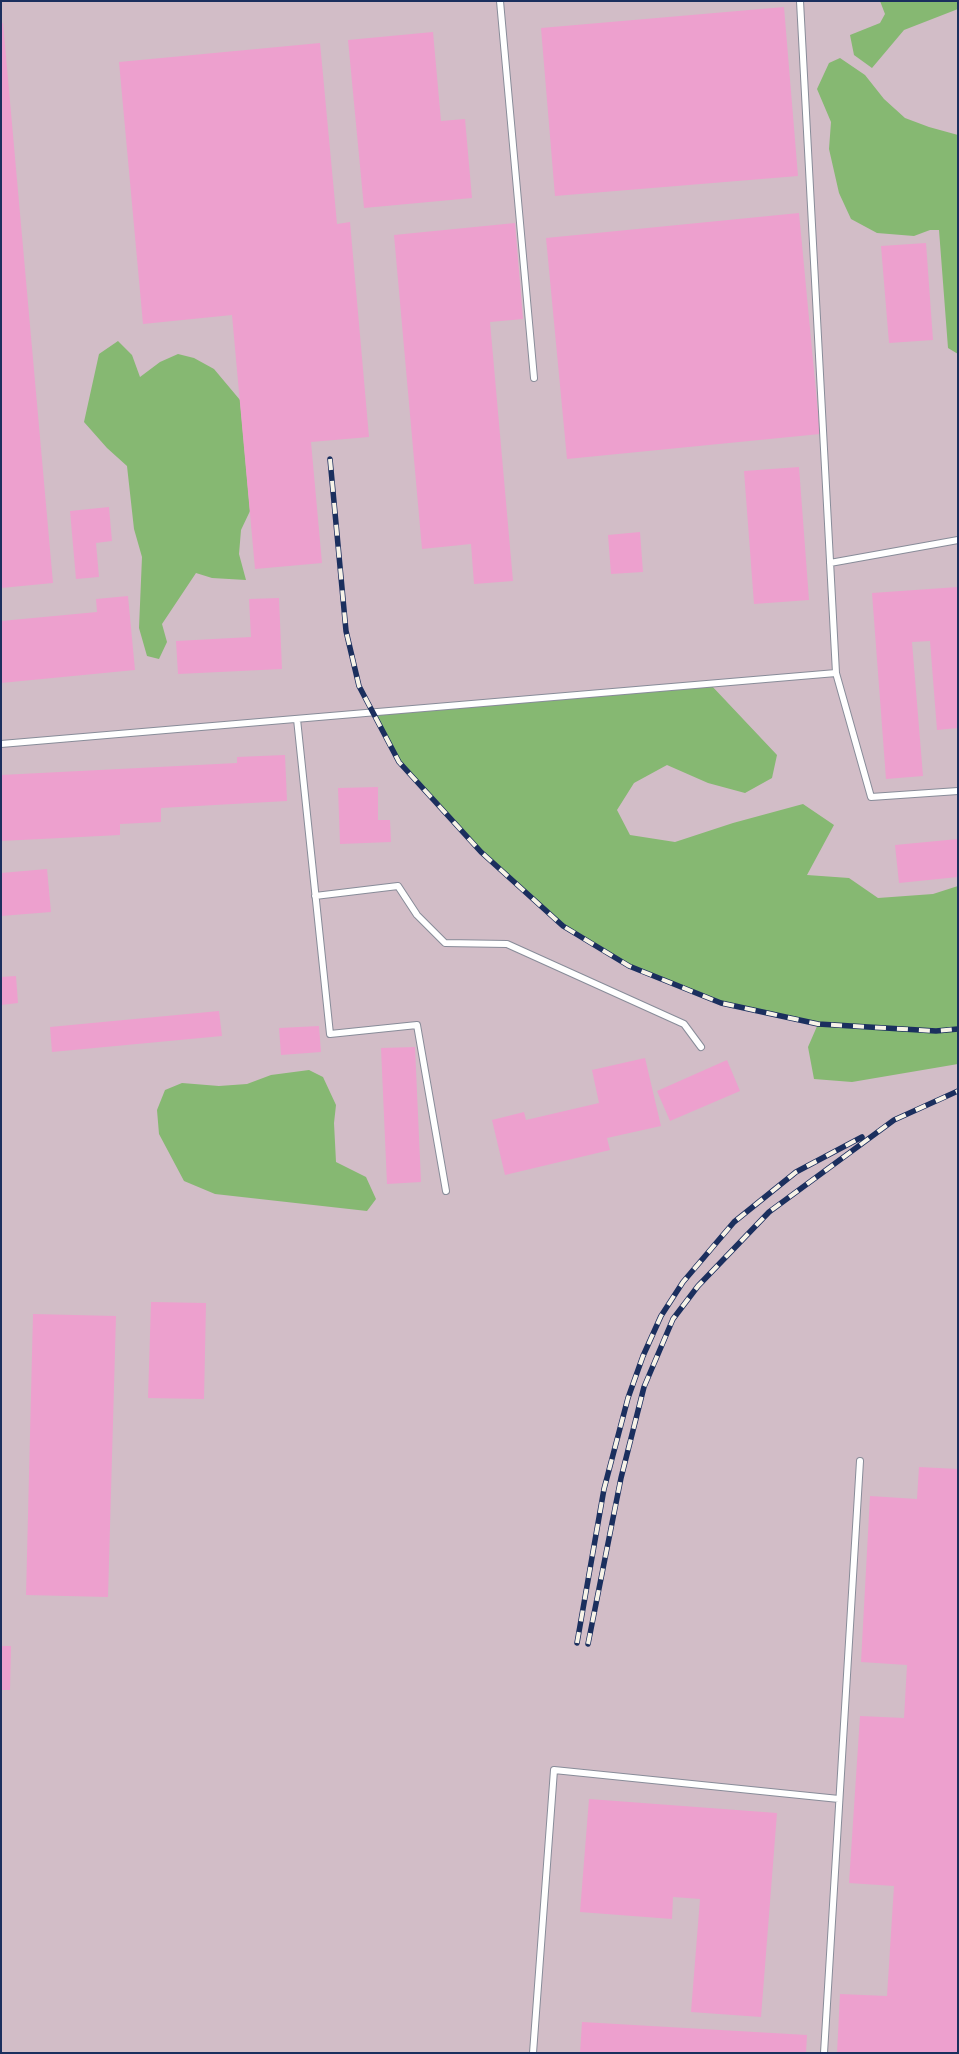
<!DOCTYPE html>
<html>
<head>
<meta charset="utf-8">
<style>
  body { margin:0 }
  #map { position:relative; width:959px; height:2054px; overflow:hidden; background:#f4e9d4; font-family:"Playpen Sans",sans-serif }
  canvas { display:block }
  .frame { position:absolute; inset:0; border:2px solid #1b2f5e; pointer-events:none }
</style>
</head>
<body>
<div id="map">
<canvas width="959" height="2054"></canvas>
<div class="frame"></div>
</div>
<script>
const context = document.querySelector('canvas').getContext('2d');
context.lineJoin = 'round';
function fill(path, color) { context.fillStyle = color; context.fill(path, 'evenodd'); }
const toPath = rows => new Path2D(rows.map(r => 'M' + r).join(''));
function trace(path, color, width, dash) { context.strokeStyle = color; context.lineWidth = width; context.lineCap = dash ? 'butt' : 'round'; context.setLineDash(dash || []); context.stroke(path); }
fill(toPath([
  [1,1,958,1,958,2053,1,2053]
]), '#d2bdc7');
fill(toPath([
  [880,1,958,1,958,9,904,30,872,68,854,55,850,35,880,23,885,14],
  [840,58,865,75,884,99,905,118,929,127,958,135,958,354,948,348,939,230,930,230,914,236,877,233,851,219,839,193,829,149,831,122,817,89,829,63],
  [118,341,132,355,140,377,160,362,178,354,194,358,214,369,240,400,250,511,241,530,239,554,246,580,212,578,196,573,162,624,167,642,159,659,147,656,139,628,142,557,134,529,127,466,107,448,84,422,99,354],
  [710,684,777,755,772,778,745,793,708,783,667,765,634,783,617,810,630,835,675,842,733,823,803,804,834,825,807,875,849,878,878,898,933,894,958,886,958,1064,852,1082,814,1079,808,1047,818,1024,721,1003,629,966,563,926,481,852,399,762,373,712],
  [309,1070,323,1077,336,1105,334,1123,336,1162,366,1177,376,1199,367,1211,215,1194,184,1181,159,1134,157,1110,165,1090,182,1083,219,1086,247,1084,271,1075]
]), '#86b872');
fill(toPath([
  [784,7,798,176,555,196,541,28],
  [3,23,53,583,1,588,1,24],
  [433,32,441,121,465,119,472,198,364,208,348,40],
  [320,43,337,224,350,222,369,437,311,442,322,563,255,569,232,315,143,324,119,62],
  [799,213,820,434,567,459,546,238],
  [515,223,523,319,490,322,513,581,474,584,471,544,422,549,394,235],
  [926,243,933,340,889,343,881,246],
  [799,467,809,600,754,604,744,471],
  [109,507,112,541,96,543,99,577,76,579,70,511],
  [640,532,643,572,611,574,608,535],
  [958,587,958,728,937,730,930,641,912,642,923,776,886,779,872,593],
  [128,596,135,670,1,683,1,621,97,612,96,599],
  [279,598,282,669,178,674,176,641,251,637,249,599],
  [285,755,287,801,161,808,161,822,120,824,120,835,1,841,1,775,237,763,237,757],
  [378,787,378,820,390,820,391,842,340,844,338,788],
  [958,839,958,877,899,883,895,845],
  [47,869,51,912,1,916,1,873],
  [16,976,18,1003,1,1005,1,977],
  [219,1011,222,1036,52,1052,50,1027],
  [319,1026,321,1052,281,1055,279,1028],
  [415,1047,421,1182,387,1184,381,1048],
  [645,1058,661,1126,607,1138,610,1150,505,1175,492,1120,524,1112,526,1120,599,1103,592,1070],
  [727,1060,740,1091,670,1121,657,1091],
  [151,1302,206,1303,204,1399,148,1398],
  [33,1314,116,1316,108,1597,26,1595],
  [919,1467,958,1469,958,2053,837,2053,840,1994,887,1996,894,1886,849,1883,860,1716,904,1718,907,1665,861,1662,870,1496,917,1499],
  [1,1646,11,1646,10,1690,1,1690],
  [589,1799,777,1813,761,2017,691,2012,700,1899,673,1897,672,1919,580,1912],
  [582,2022,807,2035,806,2053,580,2053]
]), '#eda0ce');
const lane = toPath([
  [500,1,534,378],
  [800,1,836,673],
  [830,563,958,540],
  [297,719,330,1034,417,1025,446,1191],
  [1,744,836,673,871,797,958,791],
  [315,896,398,886,417,915,445,943,507,944,684,1024,701,1047],
  [533,2053,554,1770,839,1799],
  [824,2053,860,1461]
]);
trace(lane, '#888c99', 8);
trace(lane, '#fff', 6);
const rail = toPath([
  [330,459,346,631,359,686,399,762,481,852,563,926,629,966,721,1003,818,1024,936,1031,958,1029],
  [577,1643,604,1489,628,1398,643,1356,661,1316,683,1282,734,1222,796,1172,862,1137],
  [588,1644,621,1478,644,1387,673,1319,698,1286,769,1212,894,1120,958,1091]
]);
trace(rail, '#1b2f5e', 5.5);
trace(rail, '#f7f3e8', 4, [11]);
</script>
</body>
</html>
